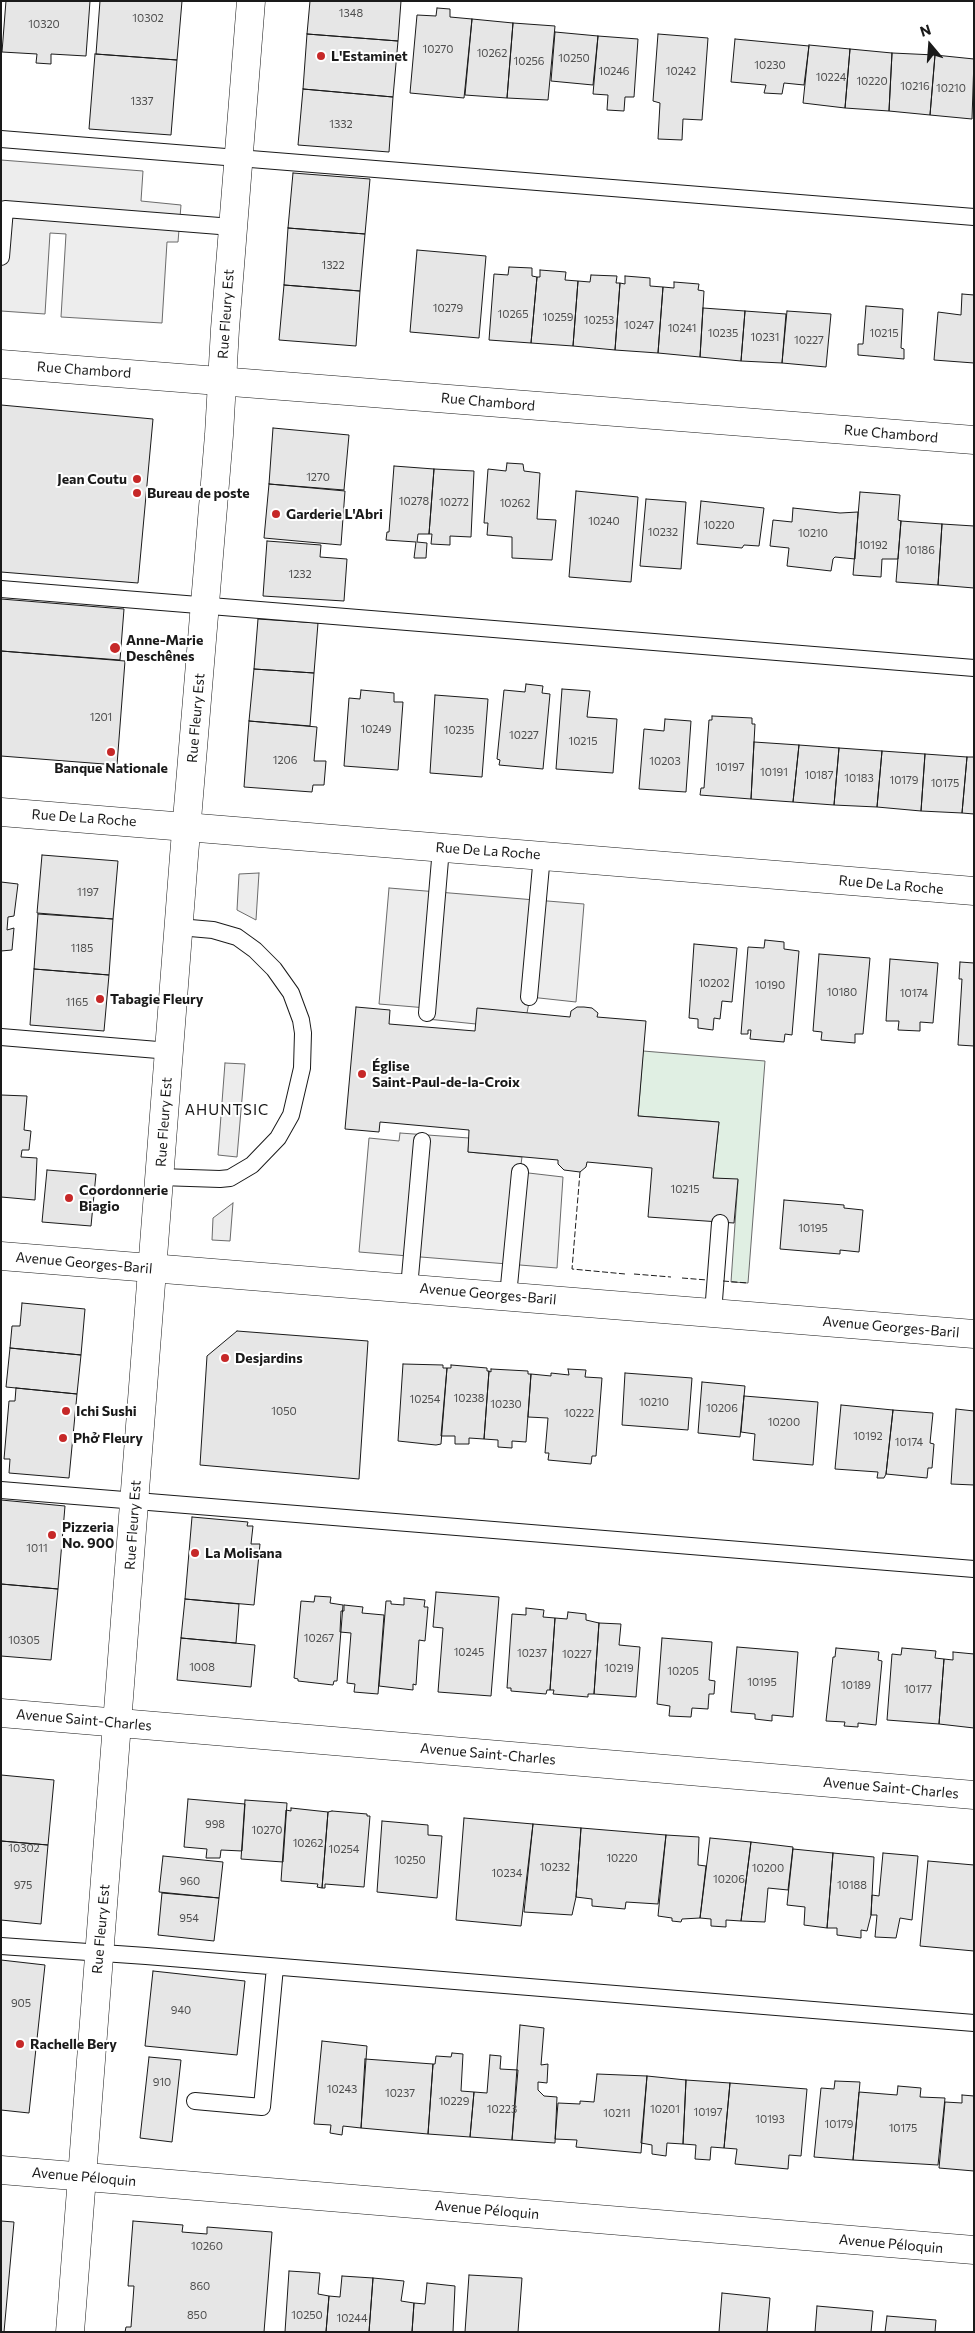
<!DOCTYPE html>
<html>
<head>
<meta charset="utf-8">
<style>
  body { margin:0 }
  #map { position:relative; width:975px; height:2333px; overflow:hidden; background:#fff; font-family:Commissioner,sans-serif }
  canvas { display:block }
  .frame { position:absolute; inset:0; border:2px solid #1a1a1a; pointer-events:none }
  .north { position:absolute; left:905px; top:20px; width:50px; height:50px; -webkit-text-stroke:4px #fff; paint-order:stroke; rotate:342deg; font-size:14px; font-weight:700; line-height:20px; text-align:center; color:#1a1a1a }
  .north::after { content:''; display:block; margin:auto; width:18px; height:22px; background:#1a1a1a; clip-path:polygon(50% 0,100% 100%,50% 72%,0 100%) }
</style>
</head>
<body>
<div id="map">
<canvas width="975" height="2333"></canvas>
<div class="frame"></div>
<div class="north">N</div>
</div>
<script>
const context = document.querySelector('canvas').getContext('2d');
context.lineJoin = 'round';
function fill(path, color) { context.fillStyle = color; context.fill(path, 'evenodd'); }
const toPath = rows => new Path2D(rows.map(r => 'M' + r).join(''));
function trace(path, color, width, dash) { context.strokeStyle = color; context.lineWidth = width; context.lineCap = dash ? 'butt' : 'round'; context.setLineDash(dash || []); context.stroke(path); }
function drawText(font, color, halo, rows, align = 'center') {
  context.font = font + ' Commissioner,sans-serif'; context.lineWidth = 4; context.setLineDash([]); context.textBaseline = 'middle'; context.strokeStyle = halo; context.fillStyle = color; for (const [text, x, y, turn = 0] of rows) {
    context.save(); context.translate(x, y); context.rotate((+turn || 0) * Math.PI / 180); context.textAlign = isNaN(turn) ? turn : align; if (halo) context.strokeText(text, 0, 0); context.fillText(text, 0, 0); context.restore();
  }
}
const green = toPath([
  [643,1051,765,1061,748,1283,731,1282,738,1180,713,1178,719,1122,638,1116,643,1051]
]);
fill(green, '#e0efe3');
trace(green, '#6a6a6a', 1);
const parking = toPath([
  [1,160,143,171,141,201,181,205,178,242,167,242,162,323,61,317,66,234,50,233,45,314,1,311,1,160],
  [259,873,256,920,237,910,239,874,259,873],
  [389,888,584,904,576,1002,530,997,527,1013,476,1024,427,1019,427,1008,379,1004,389,888],
  [225,1063,245,1064,237,1157,218,1155,225,1063],
  [400,1133,469,1138,468,1152,522,1157,520,1172,563,1177,557,1268,359,1252,369,1138,399,1141,400,1133],
  [233,1203,230,1241,212,1240,213,1218,233,1203]
]);
fill(parking, '#ededed');
trace(parking, '#6a6a6a', 1);
const building = toPath([
  [6,1,90,1,86,56,51,54,51,64,36,63,37,54,2,52,6,1],
  [100,1,182,1,177,60,96,54,100,1],
  [310,1,401,1,398,41,307,34,310,1],
  [437,8,450,9,450,17,472,19,464,98,410,93,417,15,436,16,437,8],
  [472,19,513,23,507,98,465,95,472,19],
  [513,23,555,26,548,100,507,98,513,23],
  [555,32,598,36,593,85,551,81,555,32],
  [307,34,398,41,393,97,303,89,307,34],
  [658,34,708,38,702,120,683,119,682,140,658,139,660,103,653,101,658,34],
  [598,36,638,39,634,97,625,97,624,111,607,110,608,95,593,94,598,36],
  [735,39,809,46,804,85,784,83,782,94,764,93,766,85,731,82,735,39],
  [809,45,850,49,845,108,803,103,809,45],
  [850,49,892,53,889,111,845,108,850,49],
  [892,53,935,55,930,115,889,111,892,53],
  [95,54,177,60,171,135,89,129,95,54],
  [935,55,974,59,972,119,930,115,935,55],
  [303,89,393,97,389,152,298,145,303,89],
  [293,173,370,179,365,234,288,228,293,173],
  [288,228,365,234,360,291,284,285,288,228],
  [417,250,486,256,479,338,410,332,417,250],
  [509,267,532,268,532,276,537,277,531,343,489,340,494,274,508,275,509,267],
  [540,270,566,272,565,280,578,281,573,346,531,343,537,277,540,277,540,270],
  [591,275,617,276,616,283,620,283,615,350,573,346,578,281,590,282,591,275],
  [625,276,650,278,650,286,663,287,658,353,615,350,620,283,625,284,625,276],
  [674,282,699,284,698,290,704,291,700,357,658,353,663,287,674,288,674,282],
  [284,285,360,291,356,346,279,340,284,285],
  [962,294,974,295,974,363,934,360,938,312,961,315,962,294],
  [866,306,903,309,901,348,904,349,904,359,858,355,858,344,863,344,866,306],
  [703,308,745,311,741,361,700,357,703,308],
  [745,311,786,314,782,363,741,361,745,311],
  [787,311,831,314,826,367,782,363,787,311],
  [1,405,153,419,138,583,1,572,1,405],
  [273,428,349,435,344,490,269,484,273,428],
  [507,463,523,464,524,471,540,473,537,519,556,520,552,560,512,558,512,537,487,535,488,523,484,523,488,469,506,471,507,463],
  [394,466,434,469,429,534,418,534,417,542,427,543,426,558,414,558,416,542,386,540,387,532,389,532,394,466],
  [434,469,474,471,471,537,450,536,450,545,431,544,432,534,429,534,434,469],
  [269,484,345,491,341,545,264,538,269,484],
  [576,491,638,497,631,582,569,577,576,491],
  [860,492,900,495,898,520,901,521,898,559,882,559,881,577,853,575,860,492],
  [646,499,686,502,681,569,640,566,646,499],
  [701,501,764,508,759,546,744,545,742,548,697,544,701,501],
  [793,508,840,513,858,512,855,559,835,557,833,559,831,571,787,566,789,548,770,546,773,520,792,522,793,508],
  [901,521,942,524,938,585,896,582,901,521],
  [942,524,974,526,974,588,938,585,942,524],
  [267,541,321,545,320,557,347,559,344,601,263,596,267,541],
  [1,599,124,609,120,660,1,651,1,599],
  [258,619,318,623,314,673,254,669,258,619],
  [1,651,125,661,117,765,1,756,1,651],
  [254,669,314,673,310,726,249,721,254,669],
  [526,684,543,686,542,693,550,694,543,769,499,765,500,760,497,759,504,690,525,692,526,684],
  [562,689,590,691,587,717,617,719,613,773,556,769,562,689],
  [361,690,394,693,394,702,403,702,398,770,344,766,349,698,360,699,361,690],
  [435,695,488,699,482,777,430,773,435,695],
  [712,716,752,718,752,724,755,724,751,799,700,795,701,788,704,788,709,720,712,720,712,716],
  [665,719,691,721,686,792,639,789,644,729,664,731,665,719],
  [249,721,317,727,314,761,326,761,324,785,313,785,312,792,244,787,249,721],
  [754,742,799,745,793,802,751,799,754,742],
  [799,745,839,748,834,805,793,802,799,745],
  [839,748,882,751,877,807,834,805,839,748],
  [882,751,925,754,921,811,877,807,882,751],
  [925,754,967,757,962,813,921,811,925,754],
  [967,757,974,757,974,814,962,813,967,757],
  [42,855,118,861,113,919,37,913,42,855],
  [1,882,18,884,14,916,8,917,7,930,14,928,12,950,1,951,1,882],
  [38,914,113,919,109,975,34,969,38,914],
  [765,940,784,942,784,949,799,951,792,1035,785,1034,784,1042,750,1039,751,1030,748,1030,748,1034,741,1034,748,947,764,948,765,940],
  [694,944,737,948,732,1002,722,1001,720,1019,714,1018,713,1030,698,1028,698,1019,689,1018,694,944],
  [819,954,870,958,863,1034,855,1034,855,1043,821,1040,822,1032,813,1031,819,954],
  [890,959,938,963,933,1023,920,1022,920,1031,898,1030,899,1021,886,1021,890,959],
  [960,962,974,963,974,1046,958,1045,962,979,959,979,960,962],
  [34,969,109,975,104,1031,30,1025,34,969],
  [356,1007,390,1010,389,1024,475,1031,477,1008,570,1017,571,1011,577,1007,584,1007,592,1008,598,1013,597,1017,646,1021,638,1116,719,1122,713,1178,738,1179,734,1223,648,1217,652,1168,587,1162,586,1167,580,1172,564,1170,558,1164,558,1160,468,1152,469,1130,380,1122,379,1132,345,1129,356,1007],
  [1,1095,27,1096,24,1130,31,1131,29,1150,22,1150,21,1157,37,1158,35,1200,1,1197,1,1095],
  [47,1170,96,1174,91,1226,42,1222,47,1170],
  [784,1200,844,1205,844,1208,863,1210,859,1252,840,1250,840,1254,780,1249,784,1200],
  [22,1303,85,1309,81,1355,10,1348,12,1326,20,1326,22,1303],
  [237,1331,368,1341,359,1479,200,1465,207,1356,237,1331],
  [10,1348,81,1355,77,1394,6,1387,10,1348],
  [403,1364,443,1365,443,1368,447,1368,441,1444,436,1445,398,1441,403,1364],
  [451,1365,487,1368,487,1371,489,1371,484,1439,469,1438,469,1444,455,1444,455,1436,441,1436,447,1368,451,1368,451,1365],
  [491,1369,528,1371,528,1374,531,1374,526,1442,512,1441,512,1448,498,1447,498,1440,484,1439,489,1371,491,1372,491,1369],
  [568,1369,586,1370,585,1377,602,1378,596,1456,592,1456,591,1464,548,1460,549,1453,545,1453,548,1418,528,1417,531,1374,551,1376,551,1373,569,1375,568,1369],
  [625,1373,692,1378,688,1430,622,1425,625,1373],
  [702,1382,745,1386,740,1437,698,1433,702,1382],
  [16,1388,77,1394,69,1478,9,1473,10,1459,4,1459,9,1401,15,1401,16,1388],
  [744,1396,818,1402,813,1465,753,1460,755,1434,741,1432,744,1396],
  [841,1405,893,1410,886,1474,884,1478,877,1478,878,1472,835,1469,841,1405],
  [956,1409,974,1411,974,1485,951,1484,956,1409],
  [893,1410,933,1413,930,1443,934,1444,932,1468,928,1468,927,1478,886,1474,893,1410],
  [1,1500,65,1506,58,1589,1,1584,1,1500],
  [192,1517,248,1522,247,1526,253,1526,251,1544,260,1544,254,1605,185,1599,192,1517],
  [1,1584,58,1589,51,1660,1,1656,1,1584],
  [436,1592,499,1597,491,1696,438,1692,443,1628,433,1627,436,1592],
  [315,1596,331,1597,330,1603,343,1605,337,1681,334,1681,333,1685,298,1681,298,1679,294,1678,301,1601,314,1602,315,1596],
  [404,1598,425,1600,424,1607,428,1607,425,1641,419,1640,416,1685,413,1684,413,1690,379,1686,386,1601,391,1601,391,1604,404,1605,404,1598],
  [185,1599,239,1604,236,1643,181,1638,185,1599],
  [344,1605,363,1607,362,1613,384,1615,378,1694,354,1692,355,1684,347,1683,351,1633,340,1632,341,1611,344,1611,344,1605],
  [526,1608,544,1610,543,1617,555,1618,550,1690,547,1690,546,1694,511,1691,511,1688,507,1688,512,1614,526,1615,526,1608],
  [568,1612,586,1614,586,1620,599,1623,594,1694,588,1694,588,1697,553,1694,554,1690,550,1690,555,1618,567,1619,568,1612],
  [599,1623,621,1624,619,1645,640,1647,636,1697,594,1694,599,1623],
  [181,1638,255,1645,251,1687,177,1680,181,1638],
  [662,1638,712,1642,709,1680,715,1681,714,1694,709,1694,708,1709,692,1708,691,1717,669,1716,670,1706,657,1704,662,1638],
  [737,1647,798,1652,793,1717,772,1715,772,1721,755,1719,755,1714,731,1712,737,1647],
  [836,1648,879,1652,878,1660,882,1661,876,1725,858,1723,858,1727,844,1726,845,1722,826,1721,833,1657,835,1657,836,1648],
  [902,1648,936,1651,935,1658,944,1659,939,1724,887,1720,892,1654,901,1655,902,1648],
  [953,1652,974,1654,974,1728,939,1724,944,1659,953,1660,953,1652],
  [1,1775,54,1780,48,1845,1,1841,1,1775],
  [188,1799,245,1804,242,1851,221,1850,220,1858,206,1858,207,1849,184,1847,188,1799],
  [245,1800,287,1803,283,1862,241,1859,245,1800],
  [291,1808,328,1812,322,1888,317,1887,318,1884,281,1881,286,1810,291,1811,291,1808],
  [332,1811,367,1814,367,1816,370,1816,364,1887,325,1884,325,1888,322,1888,328,1812,332,1811],
  [464,1818,533,1824,521,1926,456,1920,464,1818],
  [382,1821,428,1825,428,1835,442,1836,437,1898,377,1892,382,1821],
  [533,1824,581,1828,576,1897,572,1915,524,1912,533,1824],
  [581,1828,666,1835,658,1904,626,1902,625,1909,592,1906,592,1899,576,1897,581,1828],
  [666,1835,699,1837,698,1865,706,1866,700,1918,682,1919,681,1922,672,1921,672,1918,658,1916,666,1835],
  [710,1838,751,1842,741,1921,726,1920,726,1927,711,1926,711,1919,700,1918,710,1838],
  [1,1841,48,1845,41,1924,1,1920,1,1841],
  [751,1842,793,1847,788,1890,768,1888,765,1922,741,1921,751,1842],
  [793,1849,833,1853,827,1928,804,1925,805,1907,787,1905,793,1849],
  [833,1853,874,1857,871,1915,867,1931,861,1930,861,1938,837,1935,837,1928,827,1928,833,1853],
  [883,1853,918,1856,912,1920,900,1918,896,1938,875,1937,877,1915,871,1915,872,1895,879,1896,883,1853],
  [163,1856,223,1862,219,1898,159,1892,163,1856],
  [928,1861,974,1865,974,1951,920,1946,928,1861],
  [162,1893,219,1898,214,1941,158,1935,162,1893],
  [1,1960,45,1965,29,2113,1,2110,1,1960],
  [153,1971,245,1981,237,2055,145,2046,153,1971],
  [520,2025,544,2028,541,2065,548,2064,547,2083,538,2082,538,2090,544,2096,557,2097,555,2143,512,2140,520,2025],
  [322,2041,367,2046,361,2128,343,2126,342,2135,330,2133,331,2125,314,2124,322,2041],
  [452,2053,463,2054,461,2091,474,2092,470,2137,428,2134,433,2064,435,2064,436,2056,451,2057,452,2053],
  [490,2055,501,2056,500,2069,518,2070,512,2140,470,2137,474,2092,487,2093,490,2055],
  [149,2057,181,2060,172,2142,140,2138,149,2057],
  [365,2059,433,2064,428,2134,361,2128,365,2059],
  [597,2074,647,2076,641,2153,576,2147,577,2140,555,2139,558,2103,580,2104,580,2101,594,2102,597,2074],
  [647,2076,686,2080,683,2144,667,2143,666,2156,652,2154,652,2145,641,2143,647,2076],
  [686,2080,730,2083,724,2148,711,2147,710,2160,695,2159,696,2145,683,2144,686,2080],
  [835,2081,860,2082,853,2160,814,2157,821,2088,834,2089,835,2081],
  [730,2083,807,2089,801,2156,789,2155,788,2169,735,2164,737,2149,724,2148,730,2083],
  [898,2086,921,2088,920,2097,945,2098,938,2165,853,2160,859,2092,897,2095,898,2086],
  [962,2095,974,2096,974,2171,939,2168,945,2102,962,2103,962,2095],
  [1,2221,14,2222,4,2332,1,2332,1,2221],
  [133,2221,183,2225,182,2232,207,2234,207,2227,272,2232,264,2332,125,2332,126,2327,131,2327,134,2286,128,2286,133,2221],
  [289,2271,320,2273,318,2294,329,2296,326,2332,285,2332,289,2271],
  [469,2275,522,2278,518,2332,465,2332,469,2275],
  [342,2276,373,2278,369,2332,326,2332,329,2296,340,2297,342,2276],
  [373,2278,404,2281,401,2301,414,2303,412,2332,369,2332,373,2278],
  [427,2283,455,2286,453,2332,412,2332,414,2303,425,2304,427,2283],
  [722,2293,770,2298,767,2332,719,2332,722,2293],
  [817,2306,873,2311,871,2332,815,2332,817,2306],
  [887,2316,936,2320,935,2332,885,2332,887,2316]
]);
fill(building, '#e6e6e6');
trace(building, '#1a1a1a', 1);
const lane = toPath([
  [1,139,974,217],
  [1,257,5,209,232,227],
  [1,589,974,668],
  [529,997,542,855],
  [427,1013,441,848],
  [1,1037,170,1051],
  [160,1177,220,1179,230,1178,252,1165,278,1138,291,1115,302,1068,303,1033,301,1020,291,993,274,969,255,950,237,937,213,930,179,927],
  [409,1288,422,1141],
  [508,1296,520,1172],
  [713,1313,720,1223],
  [1,1490,974,1569],
  [1,1946,146,1956,974,2023],
  [195,2101,262,2107,275,1967]
]);
const street = toPath([
  [1,364,974,440],
  [1,812,974,891],
  [1,1256,974,1334],
  [1,1713,974,1795],
  [1,2170,974,2250]
]);
const secondary = toPath([
  [70,2332,184,856,219,435,225,329,251,1]
]);
trace(lane, '#1a1a1a', 18);
trace(street, '#1a1a1a', 29);
trace(secondary, '#1a1a1a', 29);
trace(lane, '#fff', 16);
trace(street, '#fff', 28);
trace(secondary, '#fff', 28);
trace(toPath([
  [580,1172,572,1269,625,1274],
  [634,1274,671,1277],
  [682,1278,707,1280],
  [723,1281,748,1283]
]), '#1a1a1a', 1, [6, 2.5]);
for (const [x, y, r, color] of [
  [321,56,5,"#c62828"],
  [137,479,5,"#c62828"],
  [137,493,5,"#c62828"],
  [276,514,5,"#c62828"],
  [115,648,6,"#c62828"],
  [111,752,5,"#c62828"],
  [100,999,5,"#c62828"],
  [362,1074,5,"#c62828"],
  [69,1198,5,"#c62828"],
  [225,1358,5,"#c62828"],
  [66,1411,5,"#c62828"],
  [63,1438,5,"#c62828"],
  [52,1535,5,"#c62828"],
  [195,1553,5,"#c62828"],
  [20,2044,5,"#c62828"]
]) { const dot = new Path2D(); dot.arc(x, y, r, 0, 2 * Math.PI); context.fillStyle = color; context.fill(dot); trace(dot, '#fff', 2); }
drawText('11px', '#4d4d4d', null, [
  ["1348",351,13],
  ["10302",148,18],
  ["10320",44,24],
  ["10270",438,49],
  ["10262",492,53],
  ["10250",574,58],
  ["10256",529,61],
  ["10230",770,65],
  ["10246",614,71],
  ["10242",681,71],
  ["10224",831,77],
  ["10220",872,81],
  ["10216",915,86],
  ["10210",951,88],
  ["1337",142,101],
  ["1332",341,124],
  ["1322",333,265],
  ["10279",448,308],
  ["10265",513,314],
  ["10259",558,317],
  ["10253",599,320],
  ["10247",639,325],
  ["10241",682,328],
  ["10235",723,333],
  ["10215",884,333],
  ["10231",765,337],
  ["10227",809,340],
  ["1270",318,477],
  ["10278",414,501],
  ["10272",454,502],
  ["10262",515,503],
  ["10240",604,521],
  ["10220",719,525],
  ["10232",663,532],
  ["10210",813,533],
  ["10192",873,545],
  ["10186",920,550],
  ["1232",300,574],
  ["1201",101,717],
  ["10249",376,729],
  ["10235",459,730],
  ["10227",524,735],
  ["10215",583,741],
  ["1206",285,760],
  ["10203",665,761],
  ["10197",730,767],
  ["10191",774,772],
  ["10187",819,775],
  ["10183",859,778],
  ["10179",904,780],
  ["10175",945,783],
  ["1197",88,892],
  ["1185",82,948],
  ["10202",714,983],
  ["10190",770,985],
  ["10180",842,992],
  ["10174",914,993],
  ["1165",77,1002],
  ["10215",685,1189],
  ["10195",813,1228],
  ["10238",469,1398],
  ["10254",425,1399],
  ["10210",654,1402],
  ["10230",506,1404],
  ["10206",722,1408],
  ["1050",284,1411],
  ["10222",579,1413],
  ["10200",784,1422],
  ["10192",868,1436],
  ["10174",909,1442],
  ["1011",37,1548],
  ["10267",319,1638],
  ["10305",24,1640],
  ["10245",469,1652],
  ["10237",532,1653],
  ["10227",577,1654],
  ["1008",202,1667],
  ["10219",619,1668],
  ["10205",683,1671],
  ["10195",762,1682],
  ["10189",856,1685],
  ["10177",918,1689],
  ["998",215,1824],
  ["10270",267,1830],
  ["10262",308,1843],
  ["10302",24,1848],
  ["10254",344,1849],
  ["10220",622,1858],
  ["10250",410,1860],
  ["10232",555,1867],
  ["10200",768,1868],
  ["10234",507,1873],
  ["10206",729,1879],
  ["960",190,1881],
  ["975",23,1885],
  ["10188",852,1885],
  ["954",189,1918],
  ["905",21,2003],
  ["940",181,2010],
  ["910",162,2082],
  ["10243",342,2089],
  ["10237",400,2093],
  ["10229",454,2101],
  ["10223",502,2109],
  ["10201",665,2109],
  ["10197",708,2112],
  ["10211",617,2113],
  ["10193",770,2119],
  ["10179",839,2124],
  ["10175",903,2128],
  ["10260",207,2246],
  ["860",200,2286],
  ["850",197,2315],
  ["10250",307,2315],
  ["10244",352,2318]
]);
drawText('bold 14px', '#1a1a1a', '#fff', [
  ["L'Estaminet",331,56],
  ["Jean Coutu",127,479,"right"],
  ["Bureau de poste",147,493],
  ["Garderie L'Abri",286,514],
  ["Anne-Marie",126,640],
  ["Deschênes",126,656],
  ["Banque Nationale",111,768,"center"],
  ["Tabagie Fleury",110,999],
  ["Église",372,1066],
  ["Saint-Paul-de-la-Croix",372,1082],
  ["Coordonnerie",79,1190],
  ["Biagio",79,1206],
  ["Desjardins",235,1358],
  ["Ichi Sushi",76,1411],
  ["Phở Fleury",73,1438],
  ["Pizzeria",62,1527],
  ["No. 900",62,1543],
  ["La Molisana",205,1553],
  ["Rachelle Bery",30,2044]
], 'left');
drawText('14px', '#1a1a1a', '#fff', [
  ["Rue Fleury Est",226,314,-86],
  ["Rue Chambord",84,370,4],
  ["Rue Chambord",488,402,5],
  ["Rue Chambord",891,434,5],
  ["Rue Fleury Est",196,718,-85],
  ["Rue De La Roche",84,818,4],
  ["Rue De La Roche",488,851,4],
  ["Rue De La Roche",891,885,5],
  ["Rue Fleury Est",164,1122,-86],
  ["Avenue Georges-Baril",84,1263,5],
  ["Avenue Georges-Baril",488,1294,5],
  ["Avenue Georges-Baril",891,1327,5],
  ["Rue Fleury Est",133,1525,-86],
  ["Avenue Saint-Charles",84,1720,5],
  ["Avenue Saint-Charles",488,1754,5],
  ["Avenue Saint-Charles",891,1788,5],
  ["Rue Fleury Est",101,1929,-85],
  ["Avenue Péloquin",84,2177,5],
  ["Avenue Péloquin",487,2210,5],
  ["Avenue Péloquin",891,2244,5]
]);
context.letterSpacing = '1px';
drawText('15px', '#1a1a1a', '#fff', [
  ["AHUNTSIC",227,1110]
]);
context.letterSpacing = '0px';
</script>
</body>
</html>
